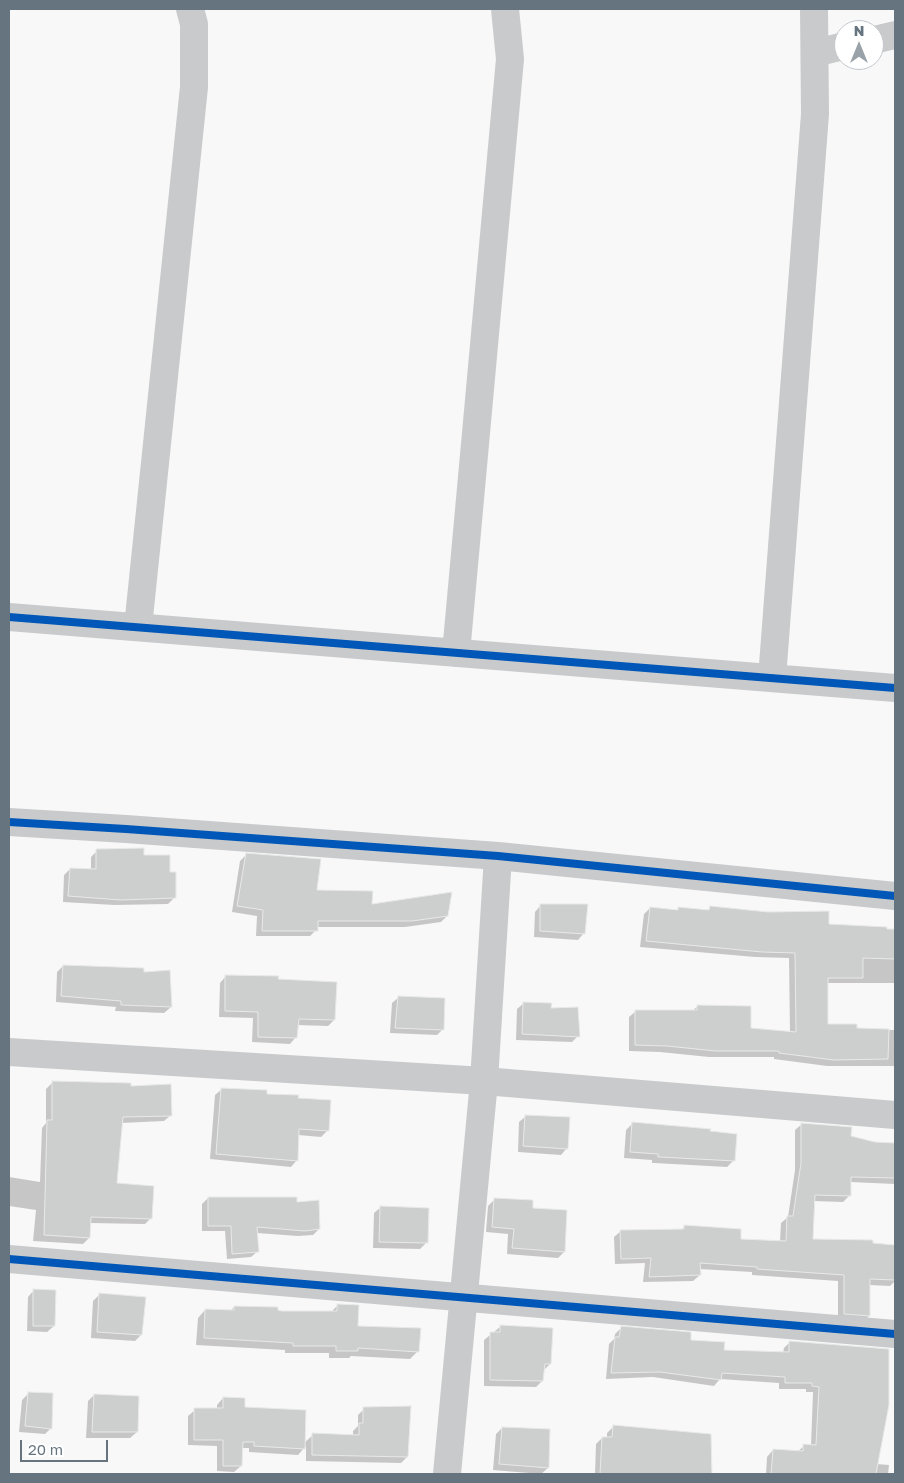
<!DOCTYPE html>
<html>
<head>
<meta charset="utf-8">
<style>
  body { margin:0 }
  #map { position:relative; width:904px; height:1483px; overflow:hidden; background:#f8f8f8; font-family:"Golos Text",sans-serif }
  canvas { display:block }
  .frame { position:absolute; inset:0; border:10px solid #66747f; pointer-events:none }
  .north { position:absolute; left:834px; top:20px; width:50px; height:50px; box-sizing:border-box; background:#fff; border:1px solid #c2c7cc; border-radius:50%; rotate:0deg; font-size:14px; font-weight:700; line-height:20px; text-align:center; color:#66747f }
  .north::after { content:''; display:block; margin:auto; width:18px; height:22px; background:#99a2a9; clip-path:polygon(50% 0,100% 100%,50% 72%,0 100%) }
  .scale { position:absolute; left:20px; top:1440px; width:88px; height:22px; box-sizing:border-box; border:2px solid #66747f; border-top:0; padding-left:6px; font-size:15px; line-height:18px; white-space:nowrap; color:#66747f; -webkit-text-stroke:4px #fff; paint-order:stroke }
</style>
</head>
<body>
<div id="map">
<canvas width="904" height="1483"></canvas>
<div class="frame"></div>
<div class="north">N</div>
<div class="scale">20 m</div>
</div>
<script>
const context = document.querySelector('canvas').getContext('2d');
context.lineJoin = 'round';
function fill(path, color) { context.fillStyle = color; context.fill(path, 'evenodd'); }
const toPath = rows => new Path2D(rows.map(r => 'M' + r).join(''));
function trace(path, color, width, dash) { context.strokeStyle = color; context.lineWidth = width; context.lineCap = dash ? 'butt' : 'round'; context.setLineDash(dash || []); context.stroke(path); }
fill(toPath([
  [97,851,143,857,169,873,174,898,168,904,114,905,63,902,64,875,70,869,91,870,91,857],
  [246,855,316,891,371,906,447,916,441,922,405,927,316,927,316,930,310,936,256,936,257,916,232,912,240,861],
  [9,885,9,899,10,899,9,957],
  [541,905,584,933,578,940,534,937,535,912],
  [650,908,676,911,679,908,707,911,710,908,828,925,895,930,895,983,827,983,827,1026,856,1030,895,1030,895,1066,827,1066,774,1059,774,1057,709,1057,660,1052,629,1051,629,1017,636,1011,692,1011,698,1006,749,1030,790,1032,789,958,755,957,640,947,644,914],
  [63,966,171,1007,164,1013,115,1011,116,1007,56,1002,57,972],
  [226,976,277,980,334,1020,328,1026,297,1025,296,1037,290,1044,252,1042,253,1018,219,1017,220,983],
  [399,997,443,1029,437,1035,390,1033,392,1003],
  [524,1003,550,1010,578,1036,572,1042,516,1040,517,1009],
  [52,1083,130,1087,171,1115,164,1121,121,1123,116,1184,151,1218,145,1224,90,1223,89,1238,83,1244,33,1241,36,1210,9,1206,9,1177,40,1182,42,1128,46,1123,46,1089],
  [222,1089,297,1099,328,1130,321,1137,298,1135,297,1160,291,1167,210,1159,215,1095],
  [526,1116,567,1148,561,1155,518,1152,519,1122],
  [632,1124,709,1132,733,1161,727,1167,654,1163,652,1163,652,1160,624,1158,626,1130],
  [802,1124,872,1143,895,1143,895,1184,850,1182,850,1195,843,1202,813,1201,812,1240,895,1246,895,1281,890,1286,869,1285,869,1316,863,1322,838,1320,838,1281,752,1275,752,1272,699,1269,700,1275,693,1281,643,1282,645,1263,615,1264,614,1237,621,1231,681,1230,685,1226,740,1240,780,1242,781,1223,788,1217,795,1170,795,1130],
  [208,1198,295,1203,319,1229,313,1235,298,1236,257,1233,258,1251,251,1257,227,1259,225,1231,202,1231,202,1204],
  [494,1200,532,1209,564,1252,558,1258,507,1254,508,1234,486,1232,488,1206],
  [381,1207,426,1243,420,1249,373,1248,374,1213],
  [34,1290,54,1326,47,1332,27,1331,28,1297],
  [99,1295,141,1335,135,1341,91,1338,93,1301],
  [337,1306,357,1327,418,1351,410,1359,351,1356,349,1358,329,1358,329,1353,285,1353,285,1350,196,1345,198,1318,205,1310,230,1311,234,1307,282,1312,331,1312],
  [500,1327,550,1364,544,1370,542,1381,536,1387,484,1386,484,1340],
  [621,1328,690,1342,723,1351,783,1353,784,1348,790,1342,877,1464,889,1465,888,1474,766,1474,767,1457,773,1450,797,1452,804,1446,811,1446,813,1392,806,1392,806,1389,779,1389,779,1383,720,1379,714,1386,653,1377,606,1379,609,1344,614,1339,615,1334],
  [28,1394,51,1428,45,1434,19,1432,22,1400],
  [94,1395,137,1432,130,1438,86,1438,88,1401],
  [223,1398,304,1443,313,1435,353,1436,353,1431,358,1426,358,1415,364,1409,407,1457,401,1463,306,1461,306,1446,298,1455,249,1452,249,1448,241,1448,241,1466,234,1472,217,1471,217,1446,188,1445,188,1416,195,1410,217,1410,217,1405],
  [613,1427,710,1435,710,1474,595,1474,596,1444,602,1438,607,1438,607,1433],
  [502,1428,548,1468,541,1474,493,1470,496,1434]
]), '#0003');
const building = toPath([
  [144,848,144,855,170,855,170,872,176,872,176,898,121,900,68,896,70,868,96,869,96,849,144,848],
  [246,853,321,859,317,890,373,891,372,904,452,892,448,916,412,921,318,921,318,931,262,931,263,910,237,906,246,853],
  [540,904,588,904,585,934,540,931,540,904],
  [710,906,768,912,829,911,829,924,887,927,887,929,895,929,895,959,863,958,863,978,828,978,828,1024,857,1024,857,1028,889,1029,888,1059,834,1060,779,1053,779,1051,716,1051,667,1046,635,1045,635,1010,697,1010,697,1005,751,1006,751,1028,796,1032,795,953,762,952,646,941,650,907,678,910,678,907,709,910,710,906],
  [63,965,144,968,144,972,170,970,172,1007,121,1005,121,1001,61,996,63,965],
  [225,975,279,976,278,979,337,982,335,1020,299,1019,297,1038,258,1037,258,1012,225,1011,225,975],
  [398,996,445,998,444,1030,395,1028,398,996],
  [523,1002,552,1003,551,1008,578,1007,580,1037,522,1034,523,1002],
  [52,1081,131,1083,131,1086,171,1084,172,1116,123,1117,117,1183,154,1186,152,1219,91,1217,90,1238,44,1235,47,1120,52,1120,52,1081],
  [221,1088,267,1090,267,1094,299,1095,298,1098,331,1100,329,1131,299,1129,298,1161,216,1154,221,1088],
  [525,1115,570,1117,568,1149,523,1146,525,1115],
  [632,1122,711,1129,710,1131,737,1134,735,1161,660,1157,658,1157,658,1154,630,1152,632,1122],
  [801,1123,852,1127,851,1136,875,1142,895,1143,895,1178,851,1177,851,1196,815,1195,813,1239,873,1240,873,1243,895,1245,895,1280,870,1279,870,1316,844,1314,844,1275,757,1269,757,1267,700,1263,701,1275,649,1277,651,1258,621,1259,620,1230,684,1229,684,1225,741,1229,741,1239,786,1241,787,1216,793,1216,801,1163,801,1123],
  [208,1197,297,1197,297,1202,319,1200,320,1229,305,1231,257,1227,259,1252,232,1254,231,1226,208,1226,208,1197],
  [494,1198,533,1200,533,1208,567,1210,565,1252,512,1248,514,1229,492,1227,494,1198],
  [380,1206,429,1208,428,1243,379,1242,380,1206],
  [33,1289,56,1290,55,1326,33,1326,33,1289],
  [99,1293,146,1297,142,1335,97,1332,99,1293],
  [337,1304,359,1305,358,1326,421,1328,419,1352,358,1348,358,1351,336,1351,336,1346,293,1346,293,1343,204,1338,205,1309,234,1310,234,1306,278,1307,278,1310,282,1311,337,1311,337,1304],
  [500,1325,553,1328,551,1364,545,1364,543,1381,490,1380,490,1332,500,1332,500,1325],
  [621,1326,691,1332,691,1340,725,1342,724,1350,789,1352,789,1341,889,1349,889,1405,876,1474,771,1474,773,1449,803,1451,803,1444,816,1445,819,1387,812,1386,812,1383,785,1383,785,1377,722,1373,721,1380,660,1372,611,1373,615,1337,619,1337,621,1326],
  [28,1392,53,1393,52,1429,25,1426,28,1392],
  [94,1394,139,1396,138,1432,92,1432,94,1394],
  [223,1397,245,1398,245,1407,306,1410,305,1449,254,1446,254,1442,243,1442,242,1466,223,1466,223,1440,194,1440,194,1408,223,1408,223,1397],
  [411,1406,408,1457,312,1455,312,1433,359,1435,359,1423,363,1423,363,1407,411,1406],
  [613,1425,711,1434,712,1474,600,1474,602,1437,612,1437,613,1425],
  [502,1427,550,1429,549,1468,499,1464,502,1427]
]);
fill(building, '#cdcfcf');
trace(building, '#e8e8e8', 1);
trace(toPath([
  [874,40,895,35],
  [815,53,844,46],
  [9,617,895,688],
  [138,627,194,87,194,24,190,9],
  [456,653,510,59,505,9],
  [772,678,815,114,814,9],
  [9,822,126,829,498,856,895,896],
  [9,1052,484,1081,895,1115],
  [9,1259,895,1334],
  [447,1474,484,1081,498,856]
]), '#c9cacb', 28);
trace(toPath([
  [9,617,895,688],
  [9,822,126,829,498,856,895,896],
  [9,1259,895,1334]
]), '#0057b8', 8);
</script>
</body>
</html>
